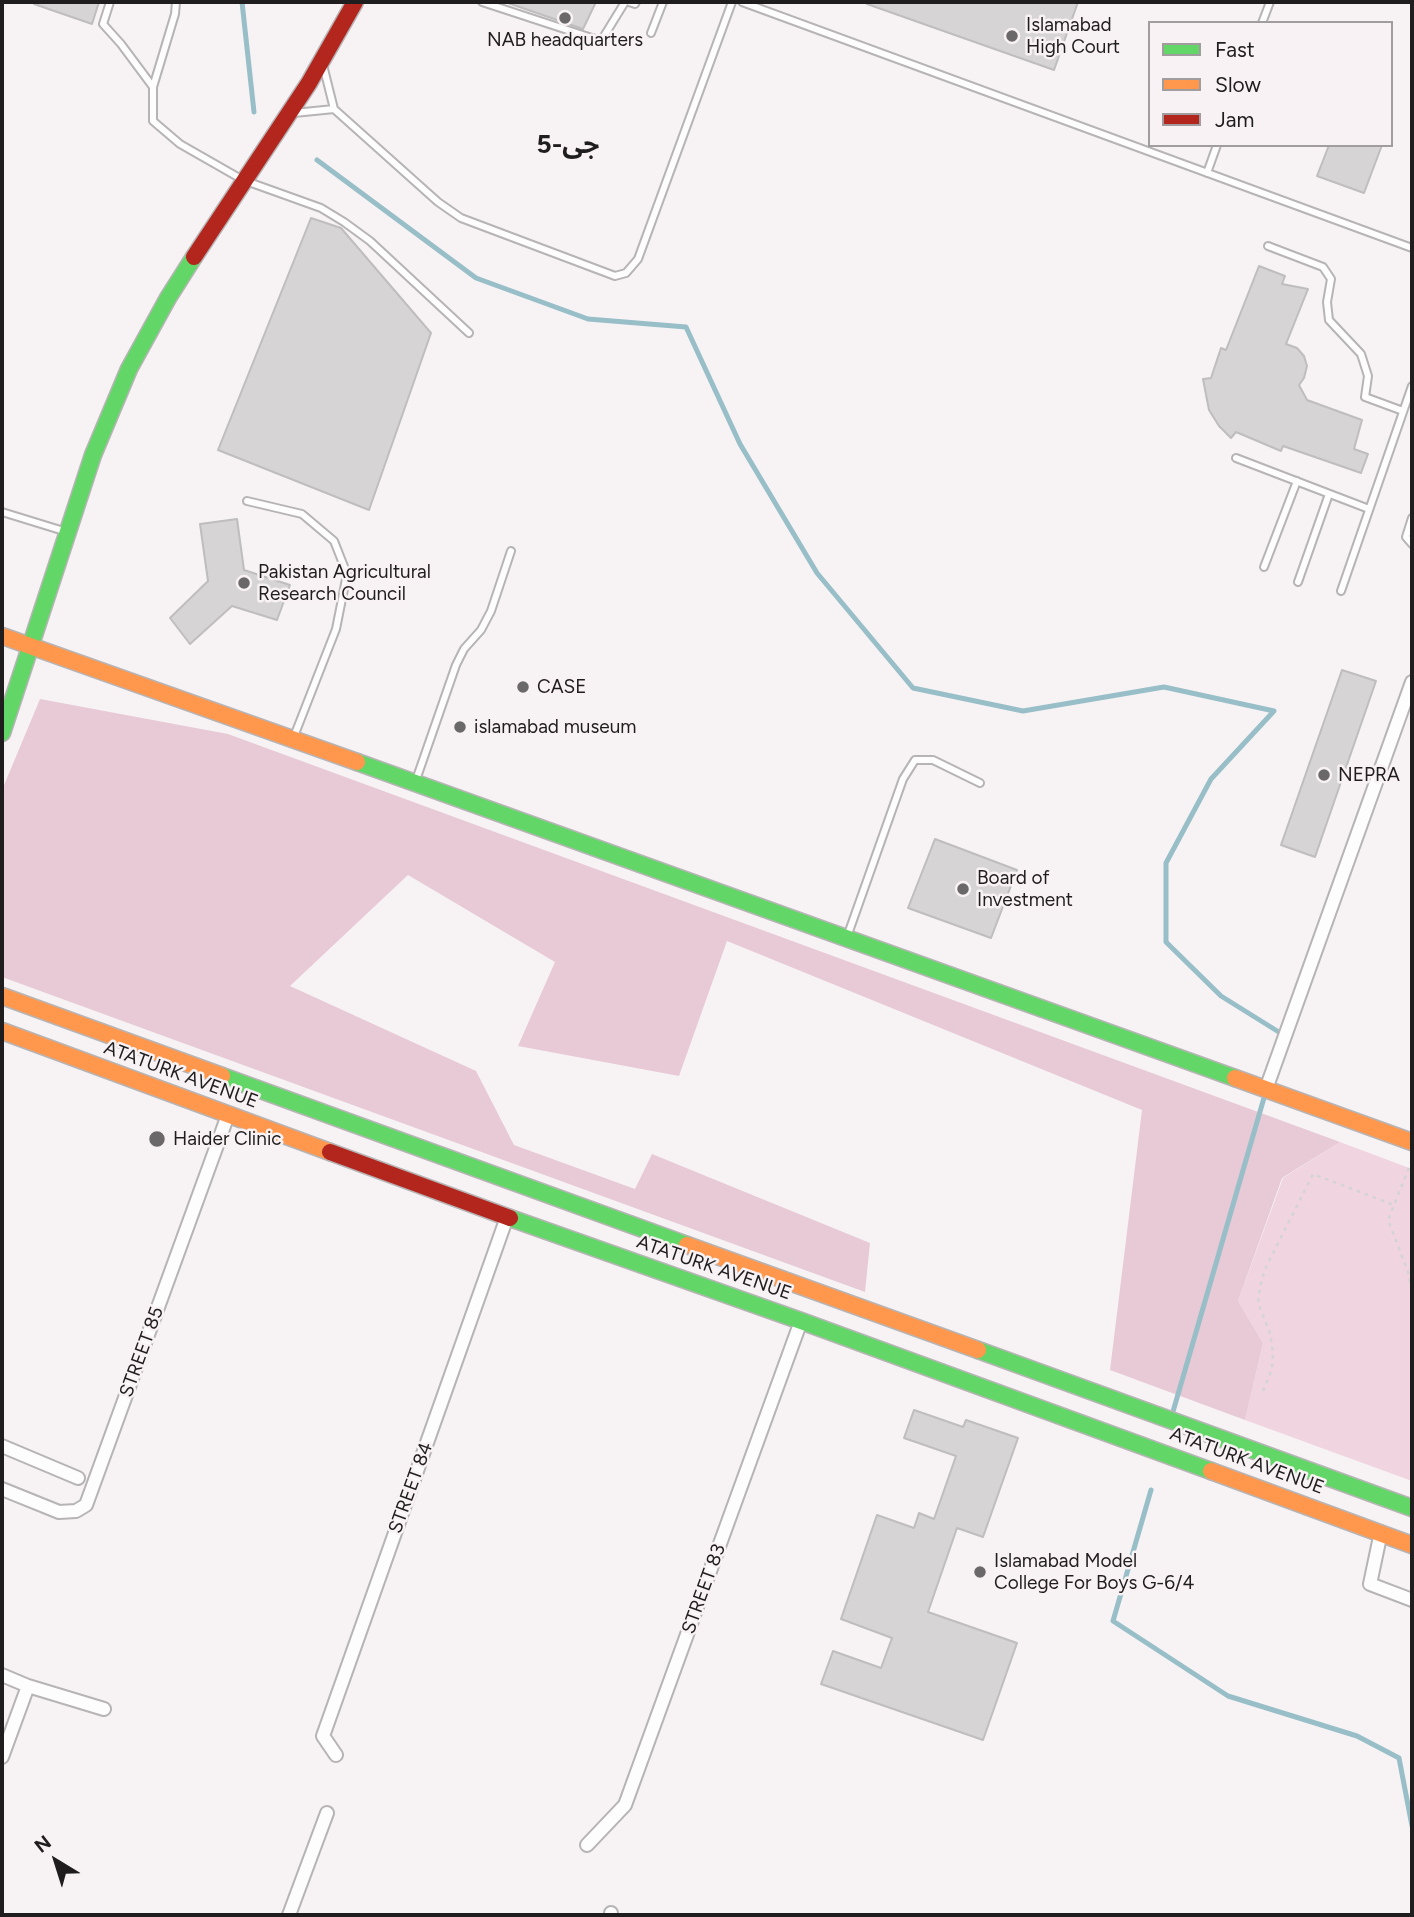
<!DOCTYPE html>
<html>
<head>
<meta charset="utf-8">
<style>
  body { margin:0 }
  #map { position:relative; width:1414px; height:1917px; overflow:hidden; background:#f7f3f5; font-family:Figtree,sans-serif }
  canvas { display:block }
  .frame { position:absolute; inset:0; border:4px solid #1f1d1e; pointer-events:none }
  .legend { position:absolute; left:1148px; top:21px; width:245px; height:126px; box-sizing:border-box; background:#f8f2f4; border:2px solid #a19d9e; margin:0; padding:9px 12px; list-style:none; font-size:21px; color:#1f1d1e }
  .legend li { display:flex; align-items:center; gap:14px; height:35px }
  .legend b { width:35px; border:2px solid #a19d9e }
  .north { position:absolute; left:21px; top:1826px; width:70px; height:70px; -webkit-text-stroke:5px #f8f2f4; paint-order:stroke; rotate:322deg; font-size:19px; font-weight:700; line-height:28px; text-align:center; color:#1f1d1e }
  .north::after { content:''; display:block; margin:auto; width:24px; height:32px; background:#1f1d1e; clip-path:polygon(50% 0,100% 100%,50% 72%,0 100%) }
</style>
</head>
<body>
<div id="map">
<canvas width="1414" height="1917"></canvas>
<div class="frame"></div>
<ul class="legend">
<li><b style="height:9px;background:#63d668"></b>Fast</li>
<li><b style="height:9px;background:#ff974d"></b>Slow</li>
<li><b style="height:9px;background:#b3261e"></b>Jam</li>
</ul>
<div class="north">N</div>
</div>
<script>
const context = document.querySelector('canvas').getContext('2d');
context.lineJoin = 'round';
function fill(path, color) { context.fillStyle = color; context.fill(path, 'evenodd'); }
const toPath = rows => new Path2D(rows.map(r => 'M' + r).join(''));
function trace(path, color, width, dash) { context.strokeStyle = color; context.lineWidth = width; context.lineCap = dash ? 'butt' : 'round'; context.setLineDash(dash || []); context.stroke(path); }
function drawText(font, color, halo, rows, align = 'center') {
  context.font = font + ' Figtree,"Noto Sans Arabic",sans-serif'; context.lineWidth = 5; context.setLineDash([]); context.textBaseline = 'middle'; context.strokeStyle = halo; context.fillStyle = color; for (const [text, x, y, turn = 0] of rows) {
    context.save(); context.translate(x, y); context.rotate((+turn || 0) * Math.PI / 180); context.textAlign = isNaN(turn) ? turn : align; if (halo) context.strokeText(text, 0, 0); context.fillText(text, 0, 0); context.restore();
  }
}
fill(toPath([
  [1340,1142,1412,1169,1412,1481,1245,1420,1263,1343,1238,1301,1283,1178]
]), '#f0d4df');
fill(toPath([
  [40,699,228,734,1340,1142,1282,1178,1238,1301,1263,1343,1245,1420,1110,1370,1142,1110,727,941,679,1076,518,1046,555,962,408,875,290,986,476,1071,514,1145,635,1189,652,1154,870,1243,865,1292,2,977,2,790]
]), '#e7cad6');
trace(toPath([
  [242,2,254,112],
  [317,160,476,278,588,319,686,327,740,444,817,573,913,688,1023,711,1164,687,1274,711,1211,779,1166,863,1166,942,1221,996,1282,1034,1281,1037],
  [1172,1415,1266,1091],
  [1151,1490,1113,1621,1228,1696,1357,1736,1399,1758,1412,1826]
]), '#98bec8', 5);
const building = toPath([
  [34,2,99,2,92,24,34,4,34,2],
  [505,2,596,2,583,29,505,2],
  [868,2,1078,2,1054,70,867,4,868,2],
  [1329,145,1382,145,1364,193,1317,176,1329,145],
  [311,218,341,228,431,333,369,510,218,450,311,218],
  [1259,266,1285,276,1282,284,1308,289,1286,344,1297,348,1304,356,1307,366,1304,378,1299,385,1307,400,1362,420,1354,449,1368,454,1361,473,1283,446,1281,451,1236,432,1231,438,1219,426,1209,410,1203,379,1211,378,1221,348,1226,350,1259,266],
  [237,519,244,570,290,585,277,620,232,606,190,644,170,618,208,581,200,524,237,519],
  [1342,670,1376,681,1315,857,1281,845,1342,670],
  [935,839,1017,870,991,938,908,908,935,839],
  [914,1410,963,1427,966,1420,1018,1438,983,1537,957,1528,928,1612,1017,1643,983,1740,821,1684,833,1651,881,1668,892,1638,841,1619,877,1515,914,1528,919,1513,934,1519,956,1456,904,1438,914,1410]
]);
fill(building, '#d6d4d5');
trace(building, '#bfbdbe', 2);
const lane = toPath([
  [110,2,103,24,121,44,153,87],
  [176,2,175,14,153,87,153,121,180,144,243,180,321,208,344,222,370,241,469,333],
  [482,2,601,41,625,2],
  [629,2,635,4,636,2],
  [742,2,1412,248],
  [1262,23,1270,2],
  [651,33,663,2],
  [323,65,334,109,438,202,461,218,615,276,626,273,638,259,732,2],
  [294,113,334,109],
  [1207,173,1217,145],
  [1268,246,1323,267,1331,279,1327,302,1329,320,1361,354,1368,376,1365,397,1403,411],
  [1236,458,1369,509],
  [247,501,302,514,334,541,347,574,336,629,293,739],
  [2,512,67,532],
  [1412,518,1406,537,1412,544],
  [1264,567,1297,481],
  [1298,582,1329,494],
  [1341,591,1412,386],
  [416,780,456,665,464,649,481,630,491,611,511,551],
  [847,937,903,779,915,760,933,760,980,783]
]);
const street = toPath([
  [1266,1089,1412,682],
  [2,1446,78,1478],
  [2,1489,59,1512,76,1511,86,1505,228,1115],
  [1381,1532,1370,1584,1412,1600],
  [2,1675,28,1686,104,1709],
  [336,1755,323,1736,507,1217],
  [2,1757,28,1686],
  [587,1845,625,1805,801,1321],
  [289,1915,327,1813],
  [611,1915,611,1913]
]);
const fast = toPath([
  [2,733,93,455,129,369,168,298,194,257],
  [357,762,1235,1078],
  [222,1076,687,1245],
  [510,1218,801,1321,1211,1471],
  [978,1350,1412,1508]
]);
const slow = toPath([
  [2,636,357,762],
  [2,996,222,1076],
  [2,1031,330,1152],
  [1235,1078,1412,1142],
  [687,1245,978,1350],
  [1211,1471,1412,1545]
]);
const jam = toPath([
  [194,257,309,83,355,2],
  [330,1152,510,1218]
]);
trace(lane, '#b7b4b5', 10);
trace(street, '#b7b4b5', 16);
trace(fast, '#b7b4b5', 19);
trace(slow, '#b7b4b5', 19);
trace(jam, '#b7b4b5', 19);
trace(toPath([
  [1412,1160,1388,1220,1408,1272,1412,1290],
  [1263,1391,1272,1369,1273,1353,1270,1333,1258,1303,1260,1287,1265,1269,1313,1174,1394,1205]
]), '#d4d4d4', 2.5, [3.5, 5]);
trace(lane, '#fefdfe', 6);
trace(street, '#fefdfe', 12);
trace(fast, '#63d668', 16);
trace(slow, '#ff974d', 16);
trace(jam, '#b3261e', 16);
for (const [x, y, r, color] of [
  [565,18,7,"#6b6869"],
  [1012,36,7,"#6b6869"],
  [244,583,7,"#6b6869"],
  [523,687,7,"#6b6869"],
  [460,727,7,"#6b6869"],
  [1324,775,7,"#6b6869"],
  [963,889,7,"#6b6869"],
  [157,1139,9,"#6b6869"],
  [980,1572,7,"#6b6869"]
]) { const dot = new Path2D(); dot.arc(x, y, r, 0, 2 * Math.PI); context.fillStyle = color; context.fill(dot); trace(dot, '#f8f2f4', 2.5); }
drawText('19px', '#1f1d1e', '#f8f2f4', [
  ["Islamabad",1026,25],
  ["High Court",1026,47],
  ["NAB headquarters",565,40,"center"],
  ["Pakistan Agricultural",258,572],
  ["Research Council",258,594],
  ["CASE",537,687],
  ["islamabad museum",474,727],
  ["NEPRA",1338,775],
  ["Board of",977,878],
  ["Investment",977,900],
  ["Haider Clinic",173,1139],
  ["Islamabad Model",994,1561],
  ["College For Boys G-6/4",994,1583]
], 'left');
drawText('19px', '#1f1d1e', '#f8f2f4', [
  ["ATATURK AVENUE",181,1075,20],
  ["ATATURK AVENUE",714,1268,19],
  ["STREET 85",142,1352,-70],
  ["ATATURK AVENUE",1247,1461,20],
  ["STREET 84",411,1488,-70],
  ["STREET 83",704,1589,-70]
]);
drawText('bold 26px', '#1f1d1e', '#f8f2f4', [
  ["جی-5",568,145]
]);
</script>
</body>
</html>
